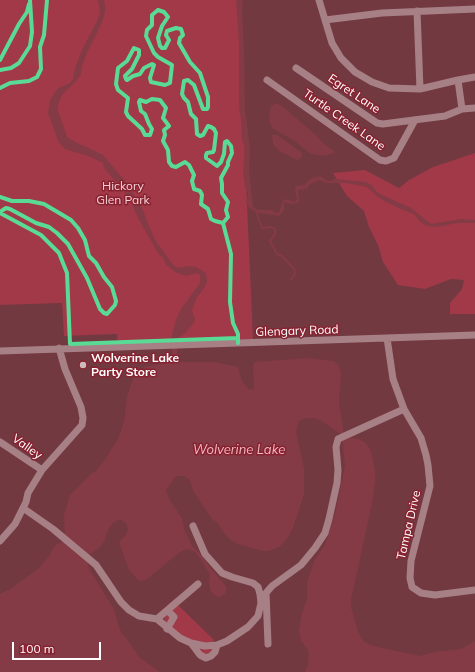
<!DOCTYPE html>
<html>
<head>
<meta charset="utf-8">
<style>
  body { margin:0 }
  #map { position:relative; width:475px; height:672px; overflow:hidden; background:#723941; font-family:Mulish,sans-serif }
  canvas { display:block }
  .scale { position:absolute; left:12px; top:642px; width:89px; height:18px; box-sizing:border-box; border:2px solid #fff; border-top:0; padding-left:5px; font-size:12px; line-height:14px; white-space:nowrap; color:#fff; -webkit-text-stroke:3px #892230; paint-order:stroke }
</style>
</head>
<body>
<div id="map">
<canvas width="475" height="672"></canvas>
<div class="scale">100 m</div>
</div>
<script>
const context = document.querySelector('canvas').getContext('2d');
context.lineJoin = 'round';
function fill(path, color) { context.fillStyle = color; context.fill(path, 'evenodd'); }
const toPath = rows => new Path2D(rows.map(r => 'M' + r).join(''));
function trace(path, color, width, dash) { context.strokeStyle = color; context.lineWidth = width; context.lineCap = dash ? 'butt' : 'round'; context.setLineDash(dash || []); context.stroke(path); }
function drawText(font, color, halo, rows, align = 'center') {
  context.font = font + ' Mulish,sans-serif'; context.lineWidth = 3; context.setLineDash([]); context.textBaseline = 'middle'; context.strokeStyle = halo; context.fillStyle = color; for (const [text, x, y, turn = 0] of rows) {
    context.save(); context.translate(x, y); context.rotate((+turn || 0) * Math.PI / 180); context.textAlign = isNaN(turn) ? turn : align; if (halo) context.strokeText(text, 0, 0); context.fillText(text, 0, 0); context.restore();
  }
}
fill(toPath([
  [0,0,238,0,253,339,118,344,117,334,64,336,62,303,0,305],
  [475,153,475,314,450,314,450,303,462,289,464,280,451,279,425,289,398,285,383,262,378,245,369,227,364,211,347,196,333,173,365,170,399,188,409,180,433,167],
  [178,605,214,640,212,642,214,648,210,654,205,655,164,623,165,617]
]), '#a13949');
fill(toPath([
  [98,0,104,0,105,4,105,12,101,25,87,53,82,66,81,74,77,80,62,95,58,104,58,110,67,137,79,144,87,147,103,155,126,182,143,210,145,216,155,240,171,262,176,267,181,268,188,266,196,267,206,273,207,282,204,288,196,299,193,307,192,311,195,319,194,323,184,334,176,339,171,339,176,319,181,309,200,283,200,275,196,273,187,276,183,275,177,273,166,265,164,259,158,253,138,218,131,201,123,190,104,168,103,163,88,156,65,149,61,145,58,141,48,113,50,100,53,95,57,89,70,83,73,79,75,68,82,50,97,21,100,13],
  [236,0,243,0,242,10,244,46,245,110,247,123,250,150,249,170,253,207,258,210,272,210,276,213,279,212,283,201,285,199,295,202,297,199,295,189,296,186,304,185,312,178,320,176,328,181,335,179,366,182,373,186,375,190,380,194,411,208,431,224,461,219,475,220,475,223,457,223,437,227,428,226,421,223,414,214,398,208,379,198,367,187,346,183,326,183,320,180,310,184,307,189,298,190,299,203,292,204,284,202,284,210,279,216,258,213,248,207,246,201,248,194,245,188,243,171,245,148,242,140,241,118,239,110,239,44],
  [277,103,283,107,316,135,324,144,333,150,335,153,323,156,311,154,293,140,272,128,269,121,270,111,271,106],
  [272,135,277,135,280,137,301,152,302,155,301,158,297,160,279,151,273,144],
  [172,348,177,348,177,360,178,362,215,362,238,367,242,381,249,390,254,389,253,367,254,363,255,362,308,358,334,361,339,366,341,373,339,403,344,434,348,438,358,439,366,443,371,451,375,471,375,481,372,503,351,600,351,607,358,632,364,642,373,646,420,656,434,652,461,649,475,641,475,672,305,672,308,666,309,655,308,650,301,641,299,630,302,613,307,600,307,583,315,559,325,545,335,514,345,466,342,435,322,421,314,418,305,418,299,421,296,432,304,468,304,494,293,528,287,539,279,547,269,551,263,551,238,544,231,540,224,533,217,522,213,520,207,512,194,492,189,479,184,476,176,476,166,490,169,499,182,518,184,529,192,546,200,554,212,570,225,585,227,588,225,594,219,597,214,595,210,589,209,583,210,574,200,558,195,552,190,550,186,549,180,552,147,579,141,581,139,581,129,570,120,545,120,541,127,533,128,529,126,523,121,520,118,520,112,524,108,530,104,542,99,548,89,555,87,559,89,569,114,609,118,624,122,634,127,639,139,657,160,672,0,672,0,594,10,589,38,569,49,556,54,547,57,544,63,542,65,539,64,515,70,495,92,473,96,471,104,461,118,439,124,422,127,396,133,379,145,367,171,362,172,360]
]), '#843b45');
trace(toPath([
  [256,212,262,228,271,227,275,229,275,234,270,241,277,254,282,256,294,269,295,274,291,280]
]), '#843b45', 2);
trace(toPath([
  [319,0,332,43,341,58,355,72,372,82,389,88,420,89,458,80,475,77],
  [417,11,420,89],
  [325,20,382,13,475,9],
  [296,68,377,123,383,124,445,116,462,109,475,108],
  [267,80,380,160,386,161,394,158,415,120],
  [458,80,462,109],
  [387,338,393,379,404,409,421,438,426,455,428,465,430,486,411,561,410,578,412,587,421,593,435,595,475,590],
  [0,351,475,335],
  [0,442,42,470],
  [23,508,53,529,96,565,121,602,129,610,139,616,157,619,198,584],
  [0,541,15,524,26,502,28,493,42,470,82,425,83,418,81,407,65,369,59,348],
  [157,619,180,638,191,643,205,646,217,645,227,641,248,627,258,616,261,603,260,594,258,587,253,583,232,577,222,573,205,554,193,526],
  [167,629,174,617,168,611],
  [191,643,200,655,206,658,211,656,215,652,217,645],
  [268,644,266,593,272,586,301,565,315,548,325,533,329,519,337,483,338,470,336,447,338,439,404,409]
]), '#a78086', 7);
trace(toPath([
  [158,10,164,12,168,17,162,26,158,38,160,46,162,48,165,48,169,40,166,35,167,31,176,28,181,29,183,35,180,38,179,43,190,62,200,73,208,97,208,107,207,109,203,109,194,85,188,80,184,81,182,94,184,98,188,102,191,114,196,119,197,134,200,136,203,135,208,126,211,127,214,129,216,133,214,150,213,152,207,153,206,155,206,158,217,166,221,162,224,154,225,142,227,141,231,146,232,153,228,162,228,165,221,178,222,184,222,193,228,202,226,210,228,217,223,223,215,221,211,219,208,209,201,204,202,195,200,191,194,189,192,181,194,175,189,165,185,162,176,167,172,166,169,162,168,150,163,141,165,135,164,130,169,126,163,118,166,108,160,100,152,99,146,102,140,100,139,102,141,111,145,114,149,124,152,129,150,135,145,135,142,129,128,116,126,112,128,98,118,90,116,84,118,68,127,61,134,48,139,50,139,55,132,69,125,76,126,79,127,80,133,76,140,74,144,68,152,64,154,65,150,78,151,82,165,85,170,83,172,65,158,57,154,53,146,36,147,30,152,25,152,15,158,10],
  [0,60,19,24,27,12,29,4],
  [0,70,11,68,19,63,30,46,32,32,30,0],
  [0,88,10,83,29,81,37,77,41,69,40,47,44,35,47,0],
  [0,197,12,201,29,201,44,204,71,220,78,228,85,240,89,256,96,263,104,277,112,287,116,301,115,305,107,314,104,313,100,309,87,278,68,244,57,233,49,227,36,223,10,209,6,208,0,212],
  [0,213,41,235,59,253,67,273,70,344,238,338],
  [223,223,231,254,230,302,233,323,238,334,238,343]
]), '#5adb95', 4);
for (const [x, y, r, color] of [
  [83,365,4,"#cebabc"]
]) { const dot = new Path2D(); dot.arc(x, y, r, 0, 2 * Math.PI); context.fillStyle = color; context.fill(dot); trace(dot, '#892230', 1.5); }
drawText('12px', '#fff', '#892230', [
  ["Egret Lane",354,94,34],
  ["Turtle Creek Lane",344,120,35],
  ["Glengary Road",297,331,-2],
  ["Valley",27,447,35],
  ["Tampa Drive",409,525,-77]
]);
drawText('12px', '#f8d2d8', '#892230', [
  ["Hickory",123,186],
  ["Glen Park",123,200]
]);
drawText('bold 12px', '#fff', '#892230', [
  ["Wolverine Lake",91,358],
  ["Party Store",91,372]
], 'left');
drawText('italic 13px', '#f1b9c2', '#892230', [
  ["Wolverine Lake",239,450]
]);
</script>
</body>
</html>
